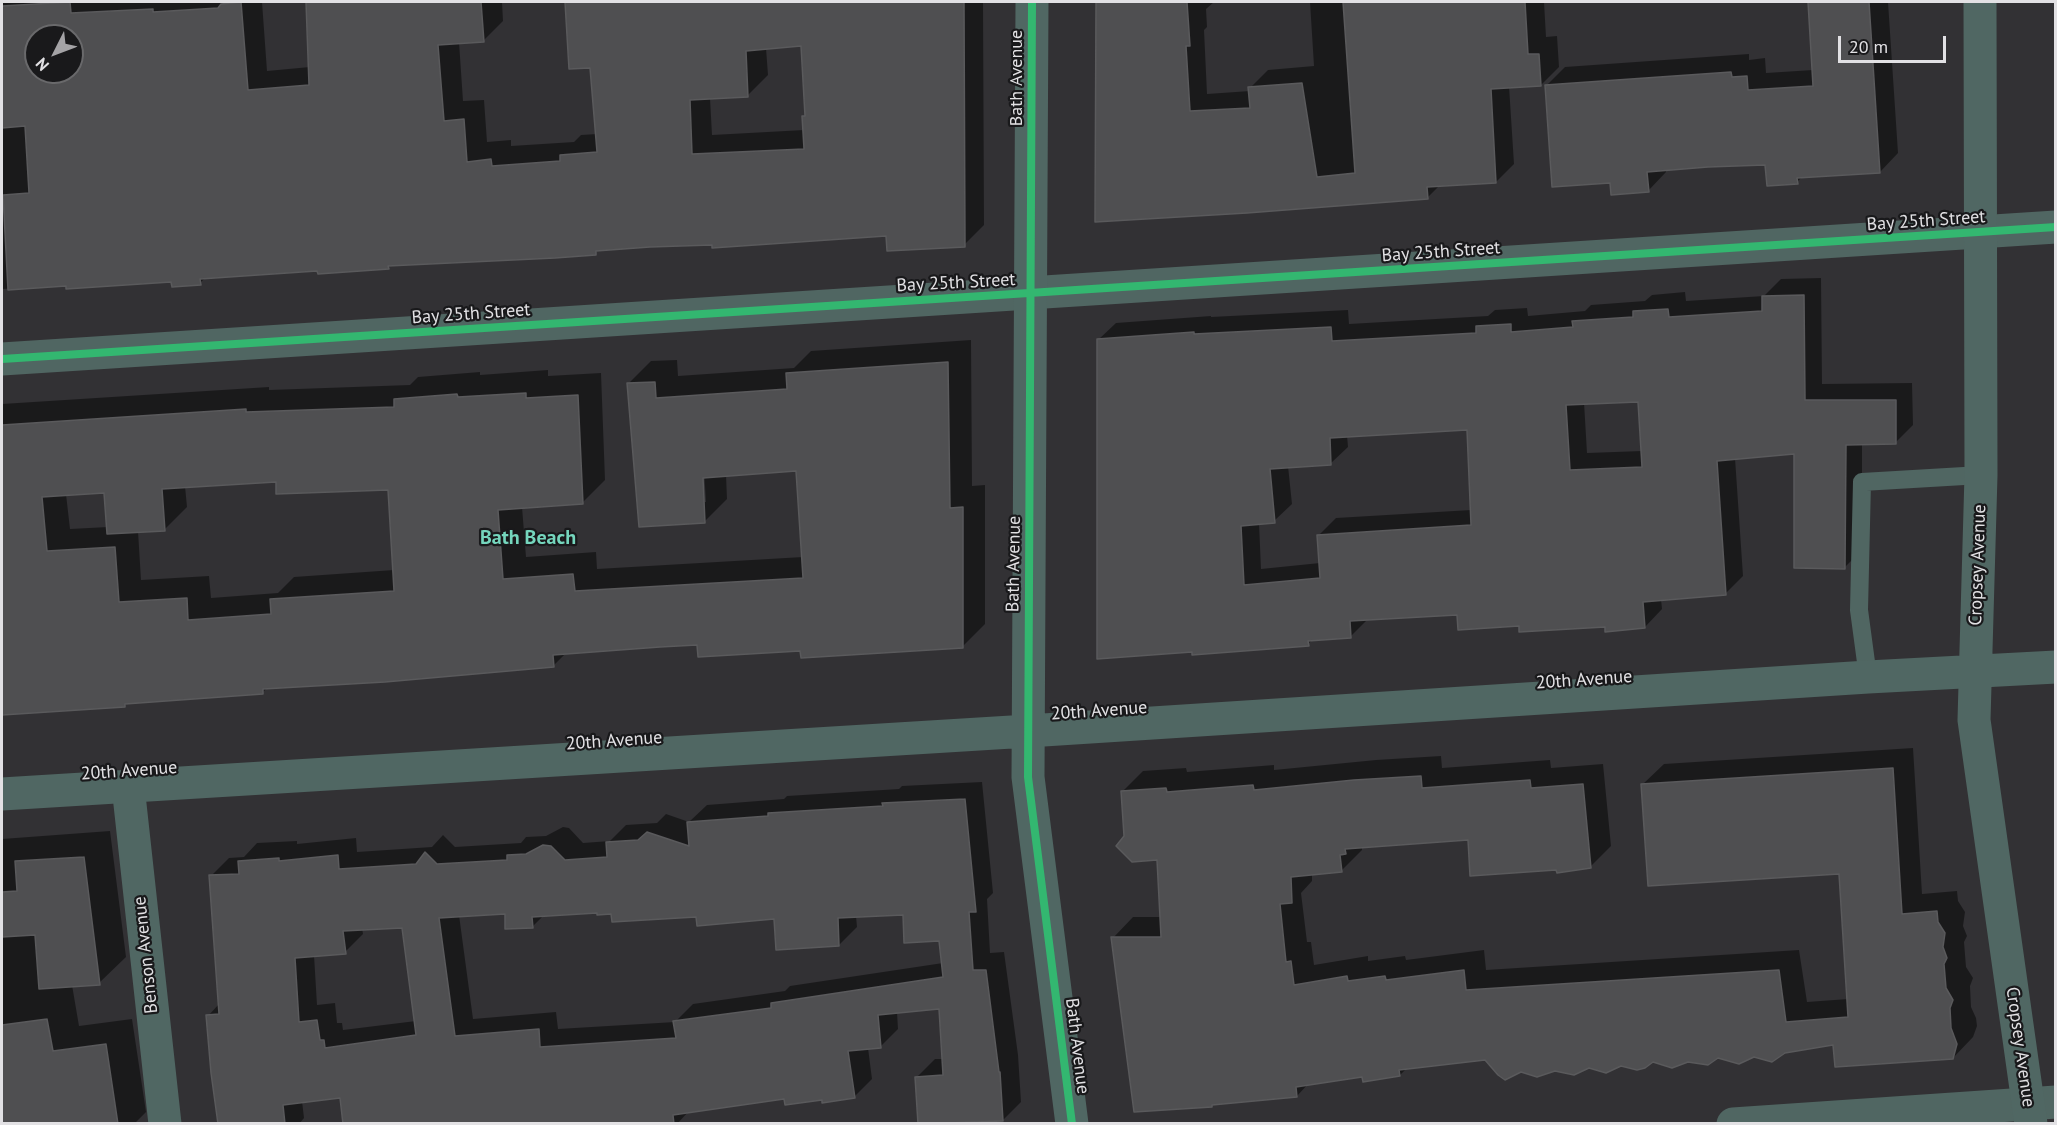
<!DOCTYPE html>
<html>
<head>
<meta charset="utf-8">
<style>
  body { margin:0 }
  #map { position:relative; width:2057px; height:1125px; overflow:hidden; background:#323134; font-family:"PT Sans",sans-serif }
  canvas { display:block }
  .frame { position:absolute; inset:0; border:3px solid #e2e1e4; pointer-events:none }
  .north { position:absolute; left:24px; top:24px; width:60px; height:60px; box-sizing:border-box; background:#19191b; border:2px solid #69696b; border-radius:50%; rotate:228deg; font-size:16px; font-weight:700; line-height:24px; text-align:center; color:#e2e1e4 }
  .north::after { content:''; display:block; margin:auto; width:21px; height:27px; background:#a4a3a6; clip-path:polygon(50% 0,100% 100%,50% 72%,0 100%) }
  .scale { position:absolute; left:1838px; top:36px; width:108px; height:27px; box-sizing:border-box; border:3px solid #e2e1e4; border-top:0; padding-left:8px; font-size:18px; line-height:21px; white-space:nowrap; color:#e2e1e4; -webkit-text-stroke:4px #19191b; paint-order:stroke }
</style>
</head>
<body>
<div id="map">
<canvas width="2057" height="1125"></canvas>
<div class="frame"></div>
<div class="north">N</div>
<div class="scale">20 m</div>
</div>
<script>
const context = document.querySelector('canvas').getContext('2d');
context.lineJoin = 'round';
function fill(path, color) { context.fillStyle = color; context.fill(path, 'evenodd'); }
const toPath = rows => new Path2D(rows.map(r => 'M' + r).join(''));
function trace(path, color, width, dash) { context.strokeStyle = color; context.lineWidth = width; context.lineCap = dash ? 'butt' : 'round'; context.setLineDash(dash || []); context.stroke(path); }
function drawText(font, color, halo, rows, align = 'center') {
  context.font = font + ' "PT Sans",sans-serif'; context.lineWidth = 4.5; context.setLineDash([]); context.textBaseline = 'middle'; context.strokeStyle = halo; context.fillStyle = color; for (const [text, x, y, turn = 0] of rows) {
    context.save(); context.translate(x, y); context.rotate((+turn || 0) * Math.PI / 180); context.textAlign = isNaN(turn) ? turn : align; if (halo) context.strokeText(text, 0, 0); context.fillText(text, 0, 0); context.restore();
  }
}
fill(toPath([
  [2,2,262,2,267,71,310,67,307,2,502,2,503,21,483,41,459,42,463,101,484,100,487,142,511,140,511,146,574,142,581,135,597,134,591,66,570,68,566,2,983,2,984,225,964,245,888,235,599,249,595,254,391,264,388,268,206,277,200,283,172,280,2,289],
  [36,36,72,36,72,72,36,72],
  [802,45,807,113,803,117,804,130,712,135,710,98,748,95,768,75,766,48],
  [1098,2,1214,2,1206,9,1207,27,1204,30,1207,94,1250,91,1250,88,1268,70,1314,66,1310,2,1544,2,1546,37,1557,36,1559,67,1541,85,1509,86,1514,164,1496,182,1440,185,1428,197,1096,220],
  [1809,2,1888,2,1898,153,1880,172,1803,176,1797,182,1766,164,1666,169,1666,172,1648,191,1612,181,1547,85,1565,67,1749,54,1749,60,1765,58,1766,73,1813,70],
  [1821,278,1822,384,1912,383,1913,425,1895,443,1862,443,1862,550,1845,567,1796,453,1735,458,1743,576,1725,594,1661,599,1662,609,1645,627,1520,624,1458,613,1368,619,1350,637,1313,639,1308,644,1193,653,1098,340,1116,323,1211,316,1211,317,1348,310,1349,324,1488,316,1495,310,1527,308,1528,316,1585,311,1591,305,1645,301,1652,295,1685,292,1686,301,1764,296,1781,279],
  [1639,400,1642,451,1587,453,1584,402],
  [1468,429,1471,510,1336,518,1318,536,1320,563,1261,569,1259,523,1274,521,1292,504,1288,466,1330,464,1348,447,1347,435],
  [971,340,972,486,985,485,985,624,962,647,801,649,699,643,567,652,553,666,268,687,262,693,128,702,125,706,2,714,2,404,269,387,269,390,410,385,418,377,480,372,480,375,548,370,548,376,601,373,605,480,582,503,522,507,526,557,596,552,597,569,803,557,798,470,726,475,727,499,704,522,628,384,651,361,677,360,678,376,794,368,811,351],
  [701,470,704,470,706,502,702,502],
  [277,481,389,489,394,570,294,577,278,593,211,598,209,576,141,580,138,531,164,530,187,507,185,486],
  [105,492,108,527,70,529,66,494],
  [1913,748,1922,894,1957,891,1958,901,1965,912,1963,926,1967,936,1964,942,1966,967,1973,978,1970,986,1971,1007,1976,1018,1977,1026,1973,1037,1953,1058,1835,1044,1754,1055,1688,1060,1652,1060,1589,1067,1485,1059,1407,1068,1400,1075,1364,1075,1309,1083,1297,1096,1113,938,1133,917,1161,917,1159,858,1125,837,1122,792,1143,771,1186,768,1187,772,1274,765,1274,770,1376,760,1441,756,1442,768,1550,760,1551,768,1603,764,1611,846,1590,867,1558,868,1469,838,1362,846,1362,850,1341,871,1312,874,1312,881,1301,893,1307,942,1311,942,1314,965,1368,956,1368,961,1405,956,1406,960,1484,950,1486,970,1799,950,1807,1002,1848,999,1840,872,1643,784,1664,764],
  [982,782,993,893,987,899,990,953,1004,952,1018,1055,1021,1102,1003,1120,920,1124,917,1077,935,1059,943,1059,940,1008,897,1012,898,1029,880,1047,868,1048,872,1079,854,1097,785,1097,689,1111,677,1124,345,1124,341,1096,302,1101,304,1118,299,1124,220,1124,208,1016,219,1004,211,876,229,858,244,857,257,843,297,841,297,844,356,838,357,852,432,847,443,835,455,847,521,843,526,837,546,836,563,827,569,828,583,843,610,841,626,825,657,823,666,814,689,822,707,805,784,799,787,796,899,789,902,786],
  [598,911,775,918,839,945,857,927,856,916,904,914,940,939,943,963,790,986,785,991,693,1004,675,1022,558,1029,556,1012,473,1019,459,915,506,913,532,927,545,914],
  [403,927,416,1021,343,1030,342,1023,337,1023,335,1003,317,1005,314,955,345,952,363,934,362,928],
  [110,831,126,957,99,983,72,985,79,1026,132,1019,146,1112,134,1124,2,1124,2,839]
]), '#0007');
const building = toPath([
  [70,2,71,13,153,9,153,12,218,8,221,4,241,2,248,90,309,85,306,2,481,2,484,42,438,45,444,121,464,119,467,162,491,159,492,166,560,161,560,155,597,152,590,68,569,69,565,2,964,2,965,247,887,251,886,236,712,248,712,245,650,247,596,251,596,255,555,258,388,266,389,269,318,274,317,271,200,279,201,285,172,287,171,282,66,289,66,286,8,290,3,195,29,193,25,126,2,128,2,6,70,2],
  [36,36,72,36,72,72,36,72,36,36],
  [801,46,805,116,802,116,804,149,692,154,690,100,748,97,746,51,801,46],
  [1096,2,1187,2,1190,46,1186,46,1190,111,1250,108,1248,87,1302,83,1317,177,1355,173,1343,2,1525,2,1528,54,1539,54,1541,86,1491,89,1496,183,1427,187,1428,199,1247,213,1095,222,1096,2],
  [1808,2,1869,2,1880,173,1797,178,1798,184,1767,186,1765,165,1708,167,1647,172,1649,192,1611,195,1610,183,1552,187,1545,85,1731,72,1732,77,1747,76,1748,90,1813,86,1808,2],
  [1804,295,1805,400,1896,400,1896,444,1846,445,1845,569,1794,568,1794,454,1717,461,1726,595,1643,602,1645,628,1605,632,1605,627,1519,632,1519,626,1458,630,1457,615,1350,621,1351,638,1308,641,1309,646,1192,655,1192,652,1097,659,1097,339,1194,332,1194,334,1331,327,1332,341,1476,333,1476,326,1511,324,1511,332,1573,327,1572,321,1633,317,1633,311,1668,309,1669,317,1762,311,1762,296,1804,295],
  [1638,402,1642,467,1570,470,1566,405,1638,402],
  [1467,430,1471,525,1317,535,1320,578,1244,585,1241,526,1275,523,1270,469,1331,465,1330,438,1467,430],
  [948,362,950,508,963,507,963,648,801,658,800,651,698,657,697,645,660,647,553,655,554,667,385,682,263,689,263,694,125,704,125,707,2,715,2,425,246,409,246,412,394,407,394,399,457,394,458,397,526,393,526,398,578,395,583,504,498,510,503,579,573,574,575,591,803,578,796,471,703,478,705,523,639,527,627,383,655,382,656,398,787,389,786,373,948,362],
  [276,482,276,494,388,490,394,591,270,599,271,614,188,620,187,598,119,602,115,547,47,551,42,497,104,493,107,534,165,531,162,489,276,482],
  [1893,768,1902,914,1937,911,1938,922,1945,933,1943,947,1947,958,1944,964,1946,988,1953,1000,1950,1008,1951,1028,1957,1044,1953,1059,1835,1067,1833,1045,1785,1053,1772,1062,1754,1057,1739,1064,1718,1058,1708,1065,1688,1062,1672,1068,1653,1062,1645,1068,1637,1070,1621,1066,1606,1073,1589,1068,1574,1075,1555,1071,1537,1077,1521,1072,1505,1080,1498,1075,1485,1060,1399,1070,1400,1076,1363,1082,1362,1077,1296,1087,1297,1097,1212,1105,1212,1107,1134,1112,1111,937,1161,937,1157,860,1132,862,1116,846,1124,836,1121,791,1166,788,1167,792,1253,785,1254,790,1354,780,1421,776,1422,788,1530,780,1531,788,1583,784,1591,868,1557,873,1556,870,1470,876,1468,840,1345,849,1346,854,1340,855,1342,872,1291,877,1292,903,1280,904,1286,962,1291,961,1294,985,1347,976,1348,981,1385,976,1386,980,1464,970,1466,990,1779,970,1786,1022,1848,1017,1839,874,1648,886,1641,784,1893,768],
  [965,799,976,912,969,912,973,970,986,970,999,1072,1000,1072,1003,1121,918,1124,915,1077,943,1075,939,1009,878,1015,881,1048,848,1051,855,1098,822,1103,822,1100,785,1105,784,1099,673,1115,674,1124,343,1124,340,1098,283,1105,285,1124,218,1124,211,1073,206,1015,219,1014,209,875,239,874,238,861,279,858,279,861,338,855,339,869,416,864,425,852,437,864,507,860,507,855,526,854,543,845,551,846,565,860,607,857,606,842,638,840,647,832,689,846,687,822,768,816,768,813,883,806,882,803,965,799],
  [597,913,597,915,611,914,612,922,696,917,697,926,774,919,776,950,839,946,838,918,903,915,904,943,939,941,943,977,771,1003,771,1008,673,1021,676,1038,540,1047,539,1029,455,1036,439,918,505,914,505,929,533,928,532,917,597,913],
  [402,928,416,1035,325,1048,324,1040,320,1040,317,1020,299,1022,295,958,346,954,343,931,402,928],
  [84,857,100,985,39,989,35,935,2,937,2,892,17,891,15,861,84,857],
  [47,1019,53,1051,106,1044,118,1124,2,1124,2,1025,47,1019]
]);
fill(building, '#4f4f51');
trace(building, '#5a5a5c', 1.5);
trace(toPath([
  [1868,677,1859,610,1862,482,1981,475]
]), '#506662', 18);
trace(toPath([
  [2,359,2056,227],
  [1733,1124,2056,1102]
]), '#506662', 33);
trace(toPath([
  [1032,2,1028,777,1072,1124],
  [1980,2,1981,475,1974,720,2031,1124],
  [128,786,165,1124],
  [2,794,1028,731,1868,677,2056,667]
]), '#506763', 33);
trace(toPath([
  [1032,2,1028,777,1072,1124],
  [2,359,2056,227]
]), '#33b770', 8);
drawText('18px', '#e2e1e4', '#19191b', [
  ["Bath Avenue",1017,78,-90],
  ["Bay 25th Street",1926,221,-4],
  ["Bay 25th Street",1441,252,-4],
  ["Bay 25th Street",956,283,-3],
  ["Bay 25th Street",471,314,-4],
  ["Bath Avenue",1014,564,-89],
  ["Cropsey Avenue",1978,565,-88],
  ["20th Avenue",1584,680,-4],
  ["20th Avenue",1099,711,-4],
  ["20th Avenue",614,741,-4],
  ["20th Avenue",129,771,-4],
  ["Benson Avenue",146,955,-96],
  ["Bath Avenue",1077,1046,83],
  ["Cropsey Avenue",2020,1047,82]
]);
drawText('bold 20px', '#75d6bd', '#19191b', [
  ["Bath Beach",528,538]
]);
</script>
</body>
</html>
